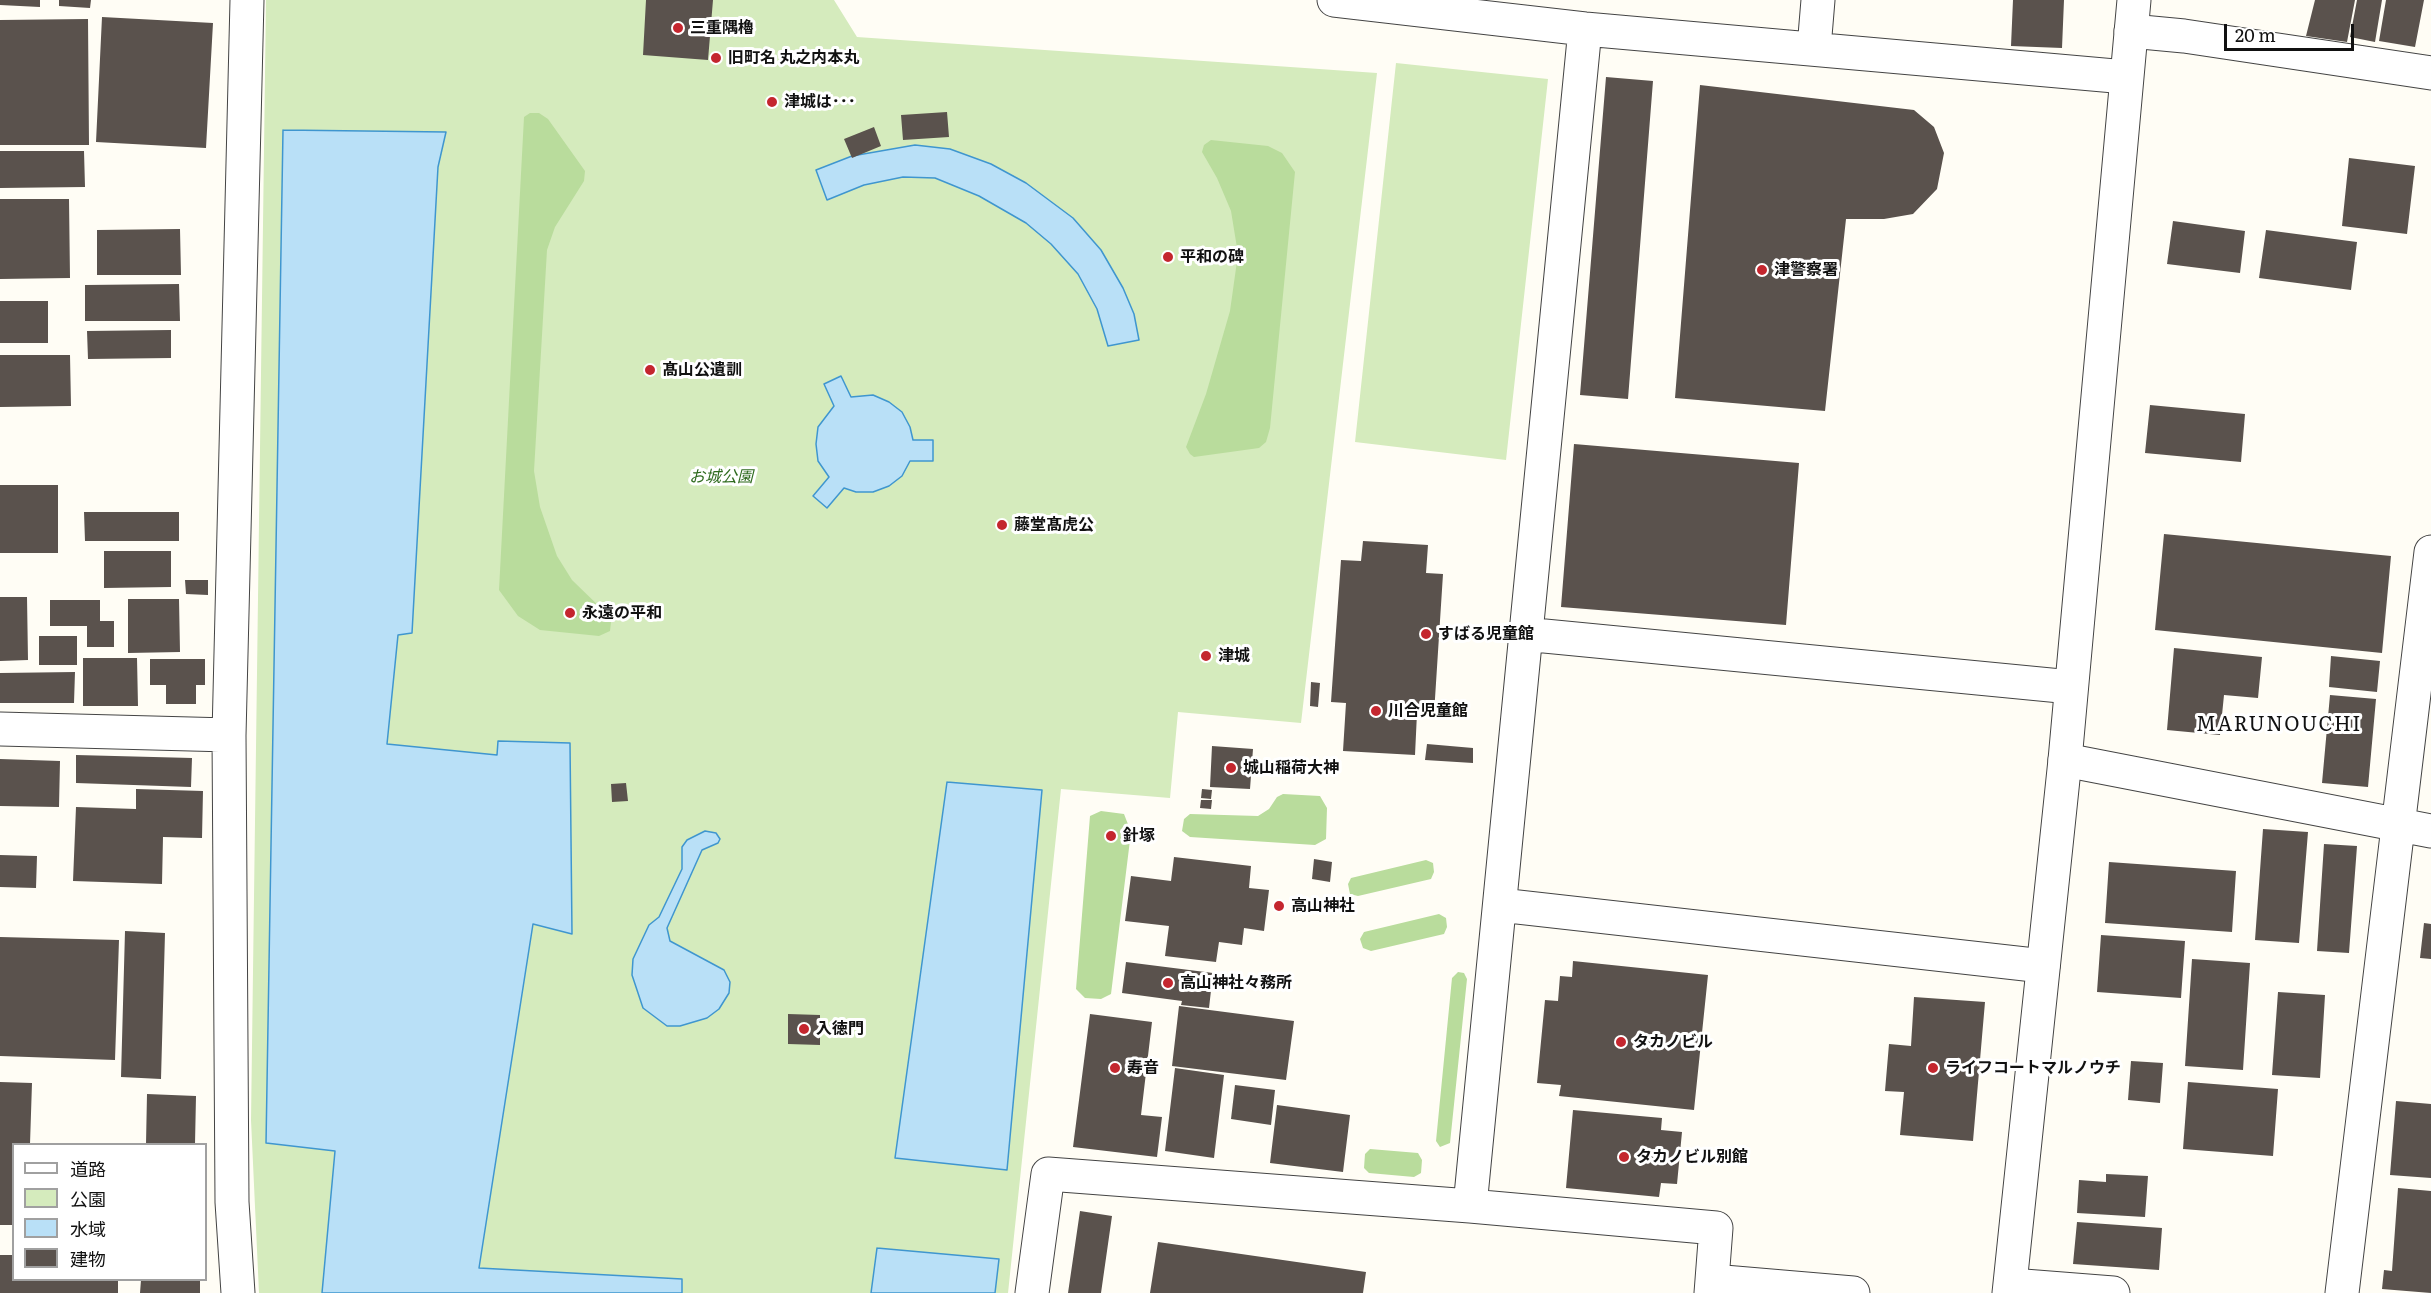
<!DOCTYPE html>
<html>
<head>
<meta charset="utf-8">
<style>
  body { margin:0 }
  #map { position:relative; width:2431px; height:1293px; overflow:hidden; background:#fffdf5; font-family:Literata,"Noto Sans JP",serif }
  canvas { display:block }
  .legend { position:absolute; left:12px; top:1143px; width:195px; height:138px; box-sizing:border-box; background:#fff; border:2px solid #a0a0a0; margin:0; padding:8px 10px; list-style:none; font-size:18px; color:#111 }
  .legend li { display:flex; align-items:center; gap:12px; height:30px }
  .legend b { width:30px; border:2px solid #a0a0a0 }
  .scale { position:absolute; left:2224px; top:24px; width:130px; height:27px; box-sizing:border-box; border:3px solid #111; border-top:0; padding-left:8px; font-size:18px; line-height:21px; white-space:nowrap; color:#111; -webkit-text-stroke:4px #fff; paint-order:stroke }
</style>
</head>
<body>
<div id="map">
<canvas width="2431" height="1293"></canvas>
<ul class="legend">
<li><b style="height:8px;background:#fff"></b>道路</li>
<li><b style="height:16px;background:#d5ebbd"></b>公園</li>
<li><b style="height:16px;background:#b9e0f7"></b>水域</li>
<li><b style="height:16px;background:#5a524d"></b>建物</li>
</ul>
<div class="scale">20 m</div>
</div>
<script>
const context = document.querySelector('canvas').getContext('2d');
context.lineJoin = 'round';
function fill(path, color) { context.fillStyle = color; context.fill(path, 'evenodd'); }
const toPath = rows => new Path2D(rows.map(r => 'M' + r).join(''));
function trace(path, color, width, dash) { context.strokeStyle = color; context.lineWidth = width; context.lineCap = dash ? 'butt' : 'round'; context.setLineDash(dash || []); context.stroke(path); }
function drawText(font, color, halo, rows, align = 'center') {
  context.font = font + ' Literata,"Noto Sans JP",serif'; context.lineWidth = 6; context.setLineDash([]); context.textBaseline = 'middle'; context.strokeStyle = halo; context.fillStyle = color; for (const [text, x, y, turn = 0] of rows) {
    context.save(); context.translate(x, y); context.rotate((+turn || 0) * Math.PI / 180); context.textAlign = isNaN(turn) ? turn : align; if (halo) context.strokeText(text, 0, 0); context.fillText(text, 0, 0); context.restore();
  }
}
fill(toPath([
  [266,0,834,0,857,37,1377,73,1301,723,1178,712,1170,798,1061,789,1008,1293,259,1293,251,1120],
  [1396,63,1548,79,1506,460,1355,442]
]), '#d5ebbd');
fill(toPath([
  [530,113,539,113,548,119,585,171,584,181,555,227,547,250,534,471,540,507,557,556,572,580,605,612,611,622,610,631,599,636,540,630,518,616,499,590,524,117],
  [1211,140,1268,146,1282,153,1295,172,1270,428,1266,442,1259,448,1194,457,1190,454,1186,447,1206,394,1230,311,1238,254,1231,211,1217,178,1202,152,1204,145],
  [1283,794,1320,796,1327,808,1326,839,1315,845,1190,837,1182,831,1184,819,1190,814,1258,816,1269,809,1277,797],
  [1101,811,1124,814,1131,832,1111,994,1101,999,1085,998,1076,989,1090,816],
  [1426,860,1433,863,1434,872,1431,879,1358,896,1350,894,1348,884,1351,878],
  [1439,914,1446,918,1447,927,1444,934,1371,951,1363,948,1360,939,1364,932],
  [1458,972,1464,973,1467,979,1450,1143,1440,1147,1436,1141,1452,978],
  [1370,1149,1418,1153,1422,1160,1421,1173,1414,1177,1369,1173,1364,1168,1365,1154]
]), '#b9dc9c');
const water = toPath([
  [283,130,446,132,438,167,412,633,398,635,387,744,497,755,498,741,570,743,572,934,533,924,479,1268,682,1279,682,1293,322,1293,335,1151,266,1143,283,130],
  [915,145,950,149,991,164,1026,183,1073,218,1101,250,1123,288,1134,314,1139,340,1108,346,1097,309,1078,274,1051,244,1026,223,979,196,935,178,903,177,864,185,827,200,816,170,852,156,915,145],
  [841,376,851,397,873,395,889,402,902,412,910,427,913,440,933,440,933,461,910,461,902,476,889,486,873,492,856,492,844,488,827,508,813,496,829,477,818,461,816,444,818,427,834,406,824,384,841,376],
  [947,782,1042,790,1007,1170,895,1158,947,782],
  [705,831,716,833,720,839,718,843,702,850,667,928,670,941,724,970,730,982,729,993,719,1009,707,1018,680,1026,667,1026,643,1008,632,975,633,959,649,925,659,917,682,869,682,847,687,840,705,831],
  [877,1248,999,1259,995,1293,871,1293,877,1248]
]);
fill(water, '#b9e0f7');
trace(water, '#3f96cf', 1.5);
fill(toPath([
  [0,0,40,0,40,7,0,5],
  [59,0,91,0,90,8,59,6],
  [646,0,713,0,708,60,643,55],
  [2013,0,2064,0,2062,48,2011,46],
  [2315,0,2355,0,2347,42,2306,36],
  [2357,0,2382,0,2375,42,2350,37],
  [2386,0,2424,0,2415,47,2379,41],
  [102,17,213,23,206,148,96,142],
  [88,19,89,145,0,145,0,20],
  [1606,77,1653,81,1628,399,1580,395],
  [1700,85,1914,110,1934,127,1944,153,1937,189,1913,214,1884,219,1846,219,1825,411,1675,398],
  [947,112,949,137,903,140,901,115],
  [874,127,881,146,852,158,844,139],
  [0,151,84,151,85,187,0,188],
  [2349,158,2415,166,2407,234,2342,226],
  [0,199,69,199,70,278,0,279],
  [2173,221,2245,231,2240,273,2167,264],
  [180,229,181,275,97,275,97,230],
  [2266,230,2357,242,2351,290,2259,278],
  [179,284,180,321,85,321,85,285],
  [0,301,48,301,48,343,0,343],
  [171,330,171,358,88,359,87,331],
  [0,355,70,355,71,406,0,407],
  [2150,405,2245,414,2241,462,2145,453],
  [1574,444,1799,463,1786,625,1561,607],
  [0,485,58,485,58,553,0,553],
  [84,512,179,512,179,541,85,541],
  [2164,534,2391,556,2382,653,2155,630],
  [1363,541,1428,545,1426,573,1443,574,1434,714,1417,713,1415,755,1343,751,1346,703,1331,702,1341,560,1361,561],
  [104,551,171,551,171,587,104,588],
  [185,580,208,580,208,595,186,594],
  [0,597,27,597,28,660,0,661],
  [128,599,179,599,180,652,128,653],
  [50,600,100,600,100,621,114,621,114,647,87,647,87,626,50,626],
  [39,636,77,636,77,665,39,665],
  [2174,648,2262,657,2258,698,2224,695,2220,735,2167,730],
  [2331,656,2380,661,2377,692,2329,687],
  [83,658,137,658,138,706,83,706],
  [150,659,205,659,205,685,196,685,196,704,166,704,166,685,150,685],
  [75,672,74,703,0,703,0,673],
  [1311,682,1320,683,1318,707,1310,706],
  [2330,695,2376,699,2368,787,2322,783],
  [1427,744,1473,748,1473,763,1425,760],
  [1212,746,1253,749,1250,789,1210,787],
  [76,755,192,758,191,787,76,783],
  [0,759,60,761,59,807,0,806],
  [626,783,628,801,612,802,611,784],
  [136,789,203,791,202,838,163,837,162,884,73,881,76,807,136,809],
  [1202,789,1212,790,1211,799,1201,798],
  [1201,800,1212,800,1211,809,1200,808],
  [2263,829,2308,832,2299,943,2255,940],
  [2324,844,2357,846,2349,953,2317,951],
  [0,855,37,856,36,888,0,887],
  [1174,857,1251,866,1249,888,1269,890,1264,931,1244,928,1242,945,1219,942,1216,962,1165,956,1169,926,1125,921,1131,876,1171,881],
  [1314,859,1332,862,1330,882,1312,879],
  [2109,862,2236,871,2232,932,2105,923],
  [2424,923,2431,924,2431,959,2420,958],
  [125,931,165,933,161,1079,121,1077],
  [2101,935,2185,941,2181,998,2097,992],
  [0,937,119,940,115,1060,0,1056],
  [2192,959,2250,963,2243,1070,2185,1066],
  [1573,961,1708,975,1694,1110,1559,1096,1561,1085,1537,1083,1545,1000,1558,1001,1560,976,1572,977],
  [1126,962,1213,973,1209,1008,1181,1005,1182,1001,1122,993],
  [2278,992,2325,995,2320,1078,2272,1075],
  [1914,997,1985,1002,1973,1141,1900,1135,1904,1092,1885,1091,1889,1044,1911,1046],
  [1179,1006,1294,1021,1286,1080,1172,1066],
  [788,1014,820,1015,820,1045,788,1044],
  [1090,1014,1152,1022,1141,1115,1162,1117,1157,1157,1073,1147],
  [2131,1061,2163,1063,2160,1103,2128,1100],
  [1175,1068,1224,1075,1214,1158,1165,1151],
  [0,1082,32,1083,30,1144,14,1144,14,1225,0,1225],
  [2188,1082,2278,1089,2273,1156,2183,1149],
  [1235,1085,1275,1090,1271,1125,1231,1119],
  [147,1094,196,1096,195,1144,146,1144],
  [2396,1101,2431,1104,2431,1178,2390,1175],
  [1277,1105,1350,1115,1343,1172,1270,1163],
  [1573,1110,1662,1118,1661,1130,1682,1132,1677,1184,1661,1183,1659,1197,1566,1188],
  [2106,1174,2148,1176,2145,1217,2077,1213,2079,1180,2106,1182],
  [2398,1188,2431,1191,2431,1293,2382,1289,2384,1270,2392,1271],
  [1080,1211,1112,1216,1101,1293,1068,1293],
  [2077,1222,2162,1228,2159,1270,2073,1264],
  [1158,1242,1366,1272,1363,1293,1150,1293],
  [0,1255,14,1255,14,1280,118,1280,118,1293,0,1293],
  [141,1280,200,1280,200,1293,140,1293]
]), '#5a524d');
const minor = toPath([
  [1334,0,1585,29,2126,77],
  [2131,31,2184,36,2431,73],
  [1814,48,1818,0],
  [1524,634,2071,687],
  [0,729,229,735],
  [2065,760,2431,831],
  [1500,905,2043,966],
  [1470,1206,1585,29],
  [1712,1281,1853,1293],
  [2011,1285,2113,1293],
  [238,1293,232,1202,229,735,247,0],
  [1032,1293,1048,1174,1470,1206,1716,1228,1711,1293],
  [2342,1293,2431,552]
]);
const tertiary = toPath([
  [2009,1293,2065,760,2134,0]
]);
trace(minor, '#444', 35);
trace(tertiary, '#444', 35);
trace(minor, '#fff', 33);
trace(tertiary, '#fff', 33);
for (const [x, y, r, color] of [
  [678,28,6,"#c4262e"],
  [716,58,6,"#c4262e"],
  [772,102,6,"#c4262e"],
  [1168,257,6,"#c4262e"],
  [1762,270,6,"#c4262e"],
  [650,370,6,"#c4262e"],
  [1002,525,6,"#c4262e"],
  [570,613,6,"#c4262e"],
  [1426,634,6,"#c4262e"],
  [1206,656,6,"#c4262e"],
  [1376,711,6,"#c4262e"],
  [1231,768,6,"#c4262e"],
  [1111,836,6,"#c4262e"],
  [1279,906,6,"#c4262e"],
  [1168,983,6,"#c4262e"],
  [804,1029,6,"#c4262e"],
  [1621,1042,6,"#c4262e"],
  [1115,1068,6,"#c4262e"],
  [1933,1068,6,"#c4262e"],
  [1624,1157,6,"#c4262e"]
]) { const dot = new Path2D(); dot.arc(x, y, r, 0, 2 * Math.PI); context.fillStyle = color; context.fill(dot); trace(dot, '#fff', 2); }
drawText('bold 16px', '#111', '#fff', [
  ["三重隅櫓",690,28],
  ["旧町名 丸之内本丸",728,58],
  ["津城は･･･",784,102],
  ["平和の碑",1180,257],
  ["津警察署",1774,270],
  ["髙山公遺訓",662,370],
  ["藤堂髙虎公",1014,525],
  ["永遠の平和",582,613],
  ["すばる児童館",1438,634],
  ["津城",1218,656],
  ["川合児童館",1388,711],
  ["城山稲荷大神",1243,768],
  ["針塚",1123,836],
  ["高山神社",1291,906],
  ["高山神社々務所",1180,983],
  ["入徳門",816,1029],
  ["タカノビル",1633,1042],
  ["寿音",1127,1068],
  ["ライフコートマルノウチ",1945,1068],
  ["タカノビル別館",1636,1157]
], 'left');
drawText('italic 16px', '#2f6b1f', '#fff', [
  ["お城公園",721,477]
]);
context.letterSpacing = '1.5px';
drawText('20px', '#111', '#fff', [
  ["MARUNOUCHI",2279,725]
]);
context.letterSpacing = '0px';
</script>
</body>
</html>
